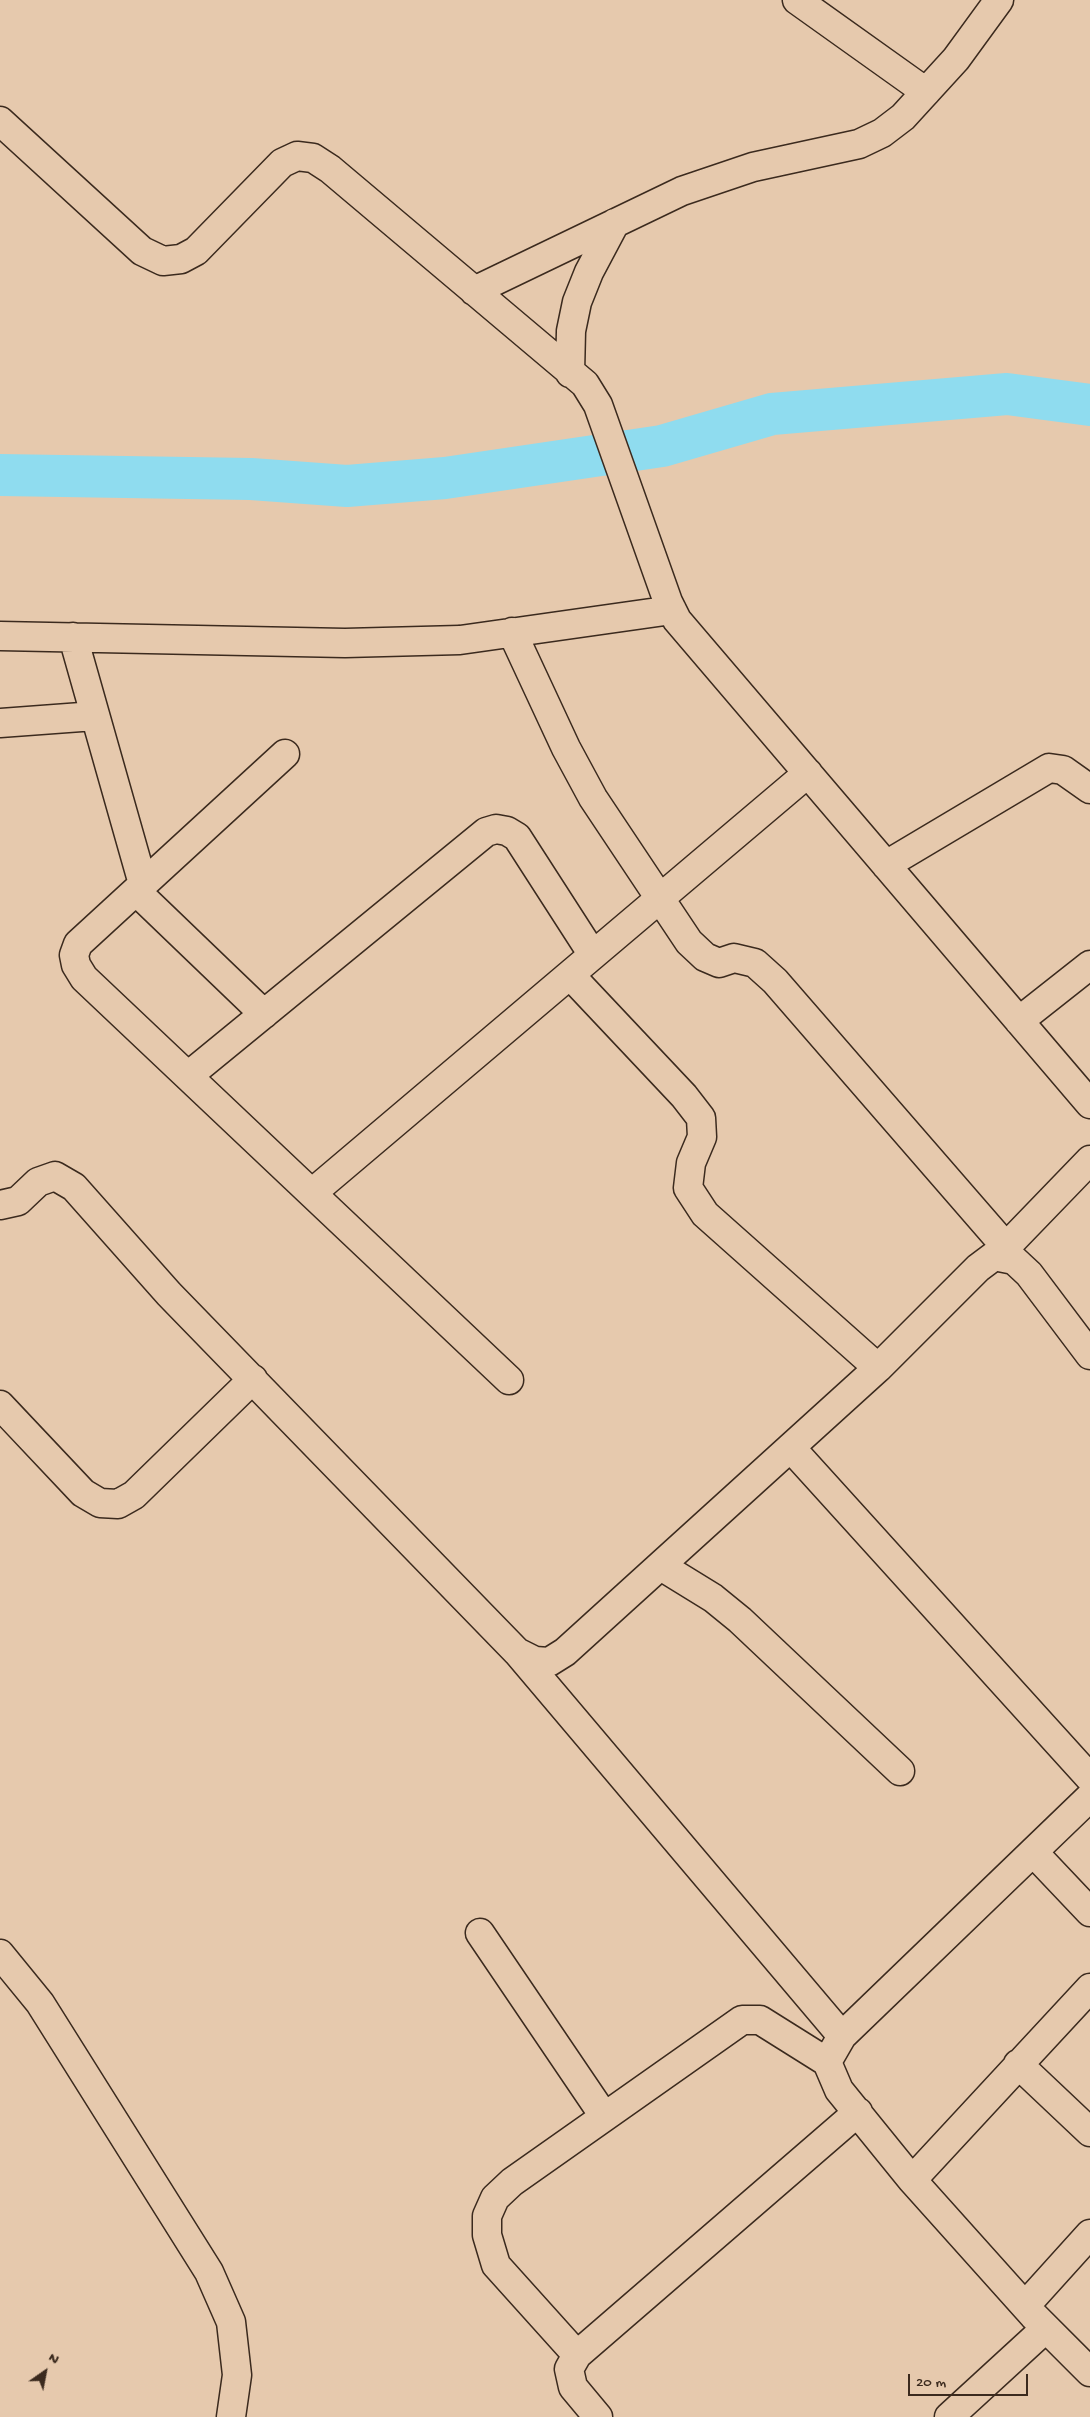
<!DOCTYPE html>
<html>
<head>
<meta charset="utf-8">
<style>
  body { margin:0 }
  #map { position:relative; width:1090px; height:2417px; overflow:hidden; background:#e6c9ad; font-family:"Gochi Hand",sans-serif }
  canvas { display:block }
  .north { position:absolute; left:20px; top:2347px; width:50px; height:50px; -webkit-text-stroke:4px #e6c9ad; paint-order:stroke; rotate:33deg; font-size:14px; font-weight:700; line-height:20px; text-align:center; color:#3b2a1e }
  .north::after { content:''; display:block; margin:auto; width:18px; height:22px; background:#3b2a1e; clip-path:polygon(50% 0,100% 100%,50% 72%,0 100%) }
  .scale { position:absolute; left:908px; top:2374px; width:120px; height:22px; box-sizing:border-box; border:2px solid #3b2a1e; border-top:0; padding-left:6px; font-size:15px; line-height:18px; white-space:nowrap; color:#3b2a1e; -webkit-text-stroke:4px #e6c9ad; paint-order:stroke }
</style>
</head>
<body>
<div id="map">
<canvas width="1090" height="2417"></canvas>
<div class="north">N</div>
<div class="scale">20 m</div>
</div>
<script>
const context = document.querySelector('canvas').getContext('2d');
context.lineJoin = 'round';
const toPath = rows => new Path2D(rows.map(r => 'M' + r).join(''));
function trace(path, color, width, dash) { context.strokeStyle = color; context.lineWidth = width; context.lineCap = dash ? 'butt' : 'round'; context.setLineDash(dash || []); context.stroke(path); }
trace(toPath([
  [0,475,251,479,347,486,445,478,662,446,772,414,1007,394,1090,405]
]), '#8fdcef', 42);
const street = toPath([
  [797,0,926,92],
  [0,121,142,251,163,261,181,259,196,251,282,163,297,156,313,158,330,169,585,384,598,405,668,602,677,620,1090,1104],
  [474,291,682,191,753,167,859,144,882,133,903,117,956,59,999,0],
  [570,373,571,331,577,302,589,272,615,223],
  [512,632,566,748,593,798,689,942,705,957,719,963,734,958,755,963,775,981,1006,1247],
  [0,636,345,643,460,640,672,610],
  [73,637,143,884],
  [0,723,95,716],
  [285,754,78,944,74,955,76,965,84,978,509,1380],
  [886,865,1049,768,1063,770,1090,789],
  [136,891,264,1014],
  [570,975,684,1096,701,1118,702,1137,691,1163,688,1188,705,1214,878,1368],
  [1019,1021,1090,965],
  [188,1076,486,832,496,829,507,831,517,837,593,955],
  [312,1193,808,773],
  [0,1205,18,1201,38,1182,55,1176,74,1187,169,1294,517,1652,535,1661,549,1662,565,1652,878,1368,978,1268,994,1256,1014,1260,1029,1274,1090,1355],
  [994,1256,1006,1247,1090,1160],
  [0,1405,83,1493,100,1503,118,1504,134,1495,253,1379],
  [791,1448,1090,1778],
  [661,1566,713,1598,740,1620,900,1771],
  [518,1653,842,2036],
  [1090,1797,842,2036,827,2062,839,2090,912,2180,1033,2315,1090,2372],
  [1034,1853,1090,1912],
  [480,1933,604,2116],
  [0,1954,40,2003,209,2272,231,2322,237,2375,231,2417],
  [1018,2064,1090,2132],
  [912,2180,1090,1988],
  [1025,2306,1090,2234],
  [577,2355,496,2265,487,2235,487,2216,495,2198,512,2182,742,2020,760,2020,827,2062],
  [598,2417,573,2387,569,2369,577,2355,858,2112],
  [949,2417,1046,2328]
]);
trace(street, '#3b2a1e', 31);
trace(street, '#e6c9ad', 28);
</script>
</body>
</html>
